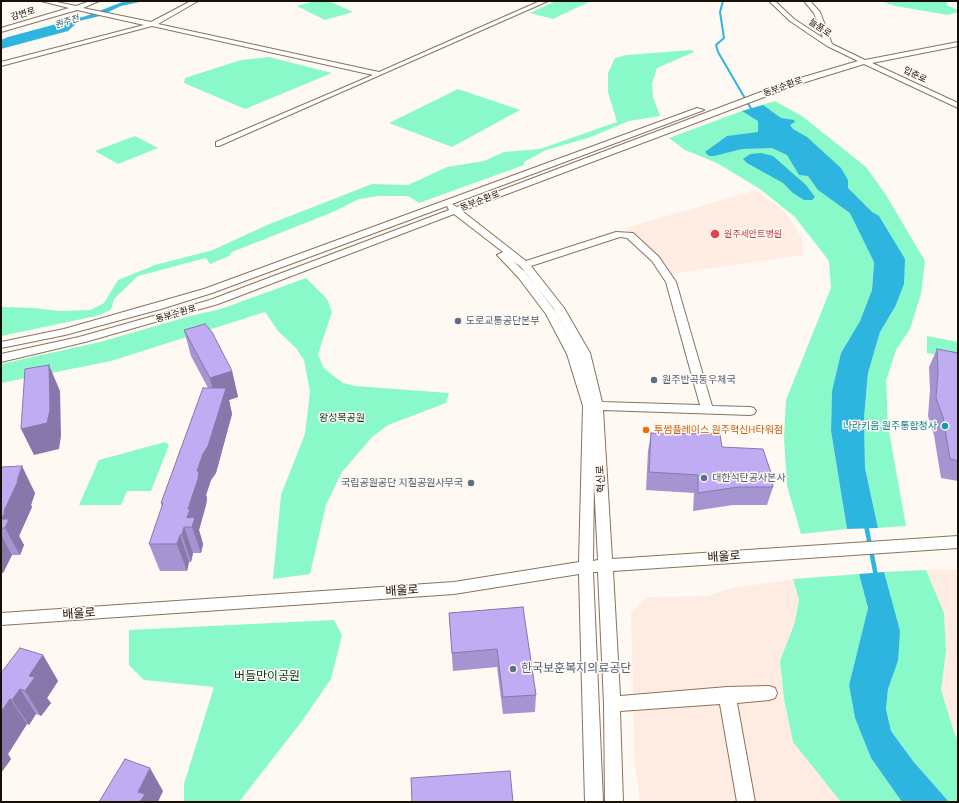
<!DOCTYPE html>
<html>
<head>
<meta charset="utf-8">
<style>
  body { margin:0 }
  #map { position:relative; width:959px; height:803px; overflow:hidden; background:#fff9f4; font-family:"IBM Plex Sans",sans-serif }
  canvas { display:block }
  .frame { position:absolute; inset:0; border:2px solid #180f06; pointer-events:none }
</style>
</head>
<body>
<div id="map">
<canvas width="959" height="803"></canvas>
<div class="frame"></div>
</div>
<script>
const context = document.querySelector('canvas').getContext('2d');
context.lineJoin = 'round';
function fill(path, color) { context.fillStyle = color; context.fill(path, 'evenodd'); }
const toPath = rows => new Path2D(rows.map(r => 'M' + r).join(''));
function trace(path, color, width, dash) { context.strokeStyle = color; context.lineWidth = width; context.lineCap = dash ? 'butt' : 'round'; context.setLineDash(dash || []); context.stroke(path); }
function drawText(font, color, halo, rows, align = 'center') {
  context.font = font + ' "IBM Plex Sans","Noto Sans KR",sans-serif'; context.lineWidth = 3; context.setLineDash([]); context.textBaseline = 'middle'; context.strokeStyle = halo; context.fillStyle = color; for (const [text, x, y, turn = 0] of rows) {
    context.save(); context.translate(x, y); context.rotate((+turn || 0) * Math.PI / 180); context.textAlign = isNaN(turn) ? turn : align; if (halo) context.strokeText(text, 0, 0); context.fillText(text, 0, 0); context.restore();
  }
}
fill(toPath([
  [958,569,958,739,955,736,941,690,946,651,944,613,926,570],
  [793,579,799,600,795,622,780,661,784,699,793,742,841,802,640,802,635,763,631,613,647,597,707,596,732,588]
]), '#feece2');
fill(toPath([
  [756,190,785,212,803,240,803,255,671,274,667,266,625,228]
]), '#ffece3');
fill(toPath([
  [315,1,329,1,353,12,325,20,297,6],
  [556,1,591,1,553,19,530,13],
  [881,1,949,1,946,5,958,10,958,12,948,15,895,6],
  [692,50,694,52,657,68,652,84,653,97,660,116,629,121,588,138,546,150,524,162,524,165,419,203,408,196,379,196,359,199,333,212,232,252,229,256,210,264,206,258,138,276,114,299,111,310,96,316,1,336,1,307,33,308,60,311,90,310,104,303,118,280,155,265,213,250,267,225,372,184,408,185,447,167,484,161,504,152,540,149,617,122,608,92,608,73,615,58,627,55],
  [269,57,332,73,245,109,184,83,185,78,241,60],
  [458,89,520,110,452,147,389,123],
  [775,101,802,116,866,167,886,195,925,261,921,294,910,329,896,350,886,381,888,426,906,526,878,528,865,468,864,418,868,373,880,332,895,307,874,262,872,290,860,321,841,353,832,391,831,431,847,529,801,534,787,486,784,438,786,400,831,288,829,261,795,217,760,189,717,163,685,150,669,138,742,111],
  [135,136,158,148,118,164,95,151],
  [306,278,327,299,332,312,318,354,323,367,331,374,343,383,355,386,449,393,446,403,388,425,372,437,342,472,326,505,310,574,273,579,281,495,305,434,310,392,304,360,296,348,278,331,265,312,111,361,1,383,1,364,100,342,190,316,221,309],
  [927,336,958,342,958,359,927,353],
  [165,442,169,445,151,491,127,491,121,505,79,505,99,460],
  [926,570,944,613,946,651,941,690,955,735,958,739,958,802,949,802,913,761,891,731,886,709,888,689,898,661,884,572],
  [859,574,868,608,849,685,855,718,871,758,902,802,841,802,793,742,784,699,780,661,795,622,799,600,793,579],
  [334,620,342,635,331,679,302,721,239,802,184,802,184,784,214,687,144,680,129,665,129,630]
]), '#8af9c9');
fill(toPath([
  [125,1,144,1,121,6,100,16,79,21,68,31,1,49,1,40,8,37,86,16],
  [763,105,781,118,794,120,795,122,790,125,793,129,807,137,841,168,848,180,848,188,872,212,879,216,905,259,904,284,895,307,880,332,868,373,864,418,865,468,878,528,847,529,831,431,832,391,841,353,860,321,872,290,874,262,850,213,818,190,808,176,799,175,787,155,772,148,742,149,714,156,709,156,705,152,727,136,758,132,758,121,742,111],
  [761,153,773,156,806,185,815,197,812,200,804,200,793,193,783,183,747,163,743,159,750,154],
  [884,572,900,631,898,661,888,689,886,709,891,731,913,761,949,802,902,802,871,758,855,718,849,685,868,608,859,574]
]), '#2db5e0');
trace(toPath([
  [723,1,720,12,724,38,716,45,718,52,753,112]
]), '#2db5e0', 2);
trace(toPath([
  [866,525,876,576]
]), '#2db5e0', 4.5);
const minor = toPath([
  [41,1,52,1,76,6,90,1,99,1,83,8,151,22,191,1,198,1,158,24,379,72,540,1,548,1,219,146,216,146,216,142,373,75,152,26,1,66,1,62,144,25,77,10,1,32,1,28,69,8,41,1],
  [769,1,775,1,794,19,823,38,814,13,804,1,810,1,820,12,832,44,865,60,958,42,958,46,872,63,958,103,958,108,864,64,796,85,462,211,526,261,616,232,633,233,659,257,676,282,712,406,750,407,754,408,756,411,754,414,750,415,603,410,612,559,958,536,958,548,613,571,620,696,727,687,769,686,775,688,777,693,775,698,769,700,737,703,755,802,737,802,720,704,620,711,623,802,605,802,604,704,598,572,593,572,603,802,585,802,579,574,454,594,1,625,1,613,454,582,579,562,583,406,567,354,546,314,518,277,497,255,503,252,454,214,218,304,85,342,1,362,1,354,79,337,210,300,449,210,447,206,212,293,161,309,65,335,1,348,1,342,64,329,204,289,697,108,704,110,452,204,457,207,790,81,858,61,827,46,790,21,769,1],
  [620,237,627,238,652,261,666,282,700,405,602,402,590,353,564,308,531,266,620,237],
  [513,261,521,267,554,309,579,354,555,311,526,273,513,261],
  [594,481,598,560,593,561,594,481]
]);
trace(minor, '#8a735b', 2);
fill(minor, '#fff');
fill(toPath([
  [184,330,232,371,238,397,229,400,232,414,216,473,211,480,206,495,207,498,206,505,199,530,203,544,201,553,193,553,191,562,189,562,187,571,160,571,149,544,162,507,161,503,208,388,191,356],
  [937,349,958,353,958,481,941,478,934,435,928,416,930,390,929,367],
  [651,433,773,487,767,505,733,505,693,511,694,493,646,490,648,451],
  [1,467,35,493,31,505,32,507,19,536,24,545,20,555,12,555,3,573,1,573],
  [523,607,536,695,535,712,503,714,497,667,453,671,449,613],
  [43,655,58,681,47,698,51,703,41,716,36,714,29,725,27,724,8,754,11,759,1,773,1,673]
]), '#a494d1');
fill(toPath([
  [49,365,60,391,61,436,59,449,34,455,21,429],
  [232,371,238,397,229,400,232,414,216,473,211,480,206,495,207,498,206,505,199,530,203,544,201,553,192,527,187,518,188,509,197,471,217,405,210,378],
  [22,466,35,493,31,505,32,507,19,536,24,545,20,555,5,528,2,519,4,511,17,481],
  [184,527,193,553,191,562,182,535],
  [1,535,12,555,3,573,1,570],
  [180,535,189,562,187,571,177,544],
  [43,655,58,681,47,698,51,703,41,716,25,691,29,676],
  [20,689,36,714,29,725,12,700],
  [10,699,27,724,8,754,11,759,1,773,1,712],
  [150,768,163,791,158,802,140,802,138,792]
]), '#8678aa');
const building = toPath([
  [205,324,212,332,232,371,210,378,184,330,205,324],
  [937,349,958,353,958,461,950,459,943,417,936,398,938,372,937,349],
  [49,365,50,410,47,423,21,429,25,369,49,365],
  [203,388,226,388,208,446,203,454,197,471,199,471,198,479,188,509,190,509,187,518,195,517,192,527,184,527,182,535,180,535,177,544,149,544,163,503,161,503,203,388],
  [651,433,720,434,722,447,763,449,772,476,773,487,738,487,698,493,698,475,649,472,651,433],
  [22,466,17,481,18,481,4,511,5,511,2,519,9,519,5,528,1,528,1,467,22,466],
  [523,607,536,695,503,697,497,649,452,653,449,613,523,607],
  [20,648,43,655,29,676,35,677,25,691,20,689,12,700,10,699,1,712,1,673,20,648],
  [125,759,150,768,138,792,145,794,140,802,99,802,125,759],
  [510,771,513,802,412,802,411,778,510,771]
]);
fill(building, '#bfacf3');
trace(building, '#8678aa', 1);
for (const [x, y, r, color] of [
  [715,234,5,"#e0444e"],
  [458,321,4,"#5c6f8a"],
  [654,380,4,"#5c6f8a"],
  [945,426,4,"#0f9aa8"],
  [646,430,4,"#e8710a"],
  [704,478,4,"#5c6f8a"],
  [471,483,4,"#5c6f8a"],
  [513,669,4,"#5c6f8a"]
]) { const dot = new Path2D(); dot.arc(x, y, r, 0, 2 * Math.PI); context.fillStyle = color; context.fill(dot); trace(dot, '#fff9f4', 1.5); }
drawText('9px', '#180f06', '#fff9f4', [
  ["강변로",23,14,-16],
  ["늘품로",820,28,34],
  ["입춘로",915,75,26],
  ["동부순환로",783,87,-20],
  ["동부순환로",480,201,-21],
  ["동부순환로",176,314,-16]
]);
drawText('italic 9px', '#24586a', '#fff9f4', [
  ["원주천",67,22,-18]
]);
drawText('9px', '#be3a42', '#fff9f4', [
  ["원주세안트병원",724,234]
], 'left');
drawText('10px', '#4e5e75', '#fff9f4', [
  ["도로교통공단본부",466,321],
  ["원주반곡동우체국",662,380],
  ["대한석탄공사본사",712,478],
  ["국립공원공단 지질공원사무국",463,483,"right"]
], 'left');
drawText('10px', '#073b29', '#fff9f4', [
  ["왕성목공원",342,418]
]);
drawText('10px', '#0d838f', '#fff9f4', [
  ["나라키움 원주통합청사",937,426]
], 'right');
drawText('10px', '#c56008', '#fff9f4', [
  ["투썸플레이스 원주혁신H타워점",654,430]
], 'left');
drawText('10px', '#180f06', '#fff9f4', [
  ["혁신로",601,479,-93]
]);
drawText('12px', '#180f06', '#fff9f4', [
  ["배울로",724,557,-4],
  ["배울로",402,591,-4],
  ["배울로",79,614,-4]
]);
drawText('12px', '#4e5e75', '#fff9f4', [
  ["한국보훈복지의료공단",521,669]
], 'left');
drawText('12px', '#073b29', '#fff9f4', [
  ["버들만이공원",267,677]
]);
</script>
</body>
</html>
